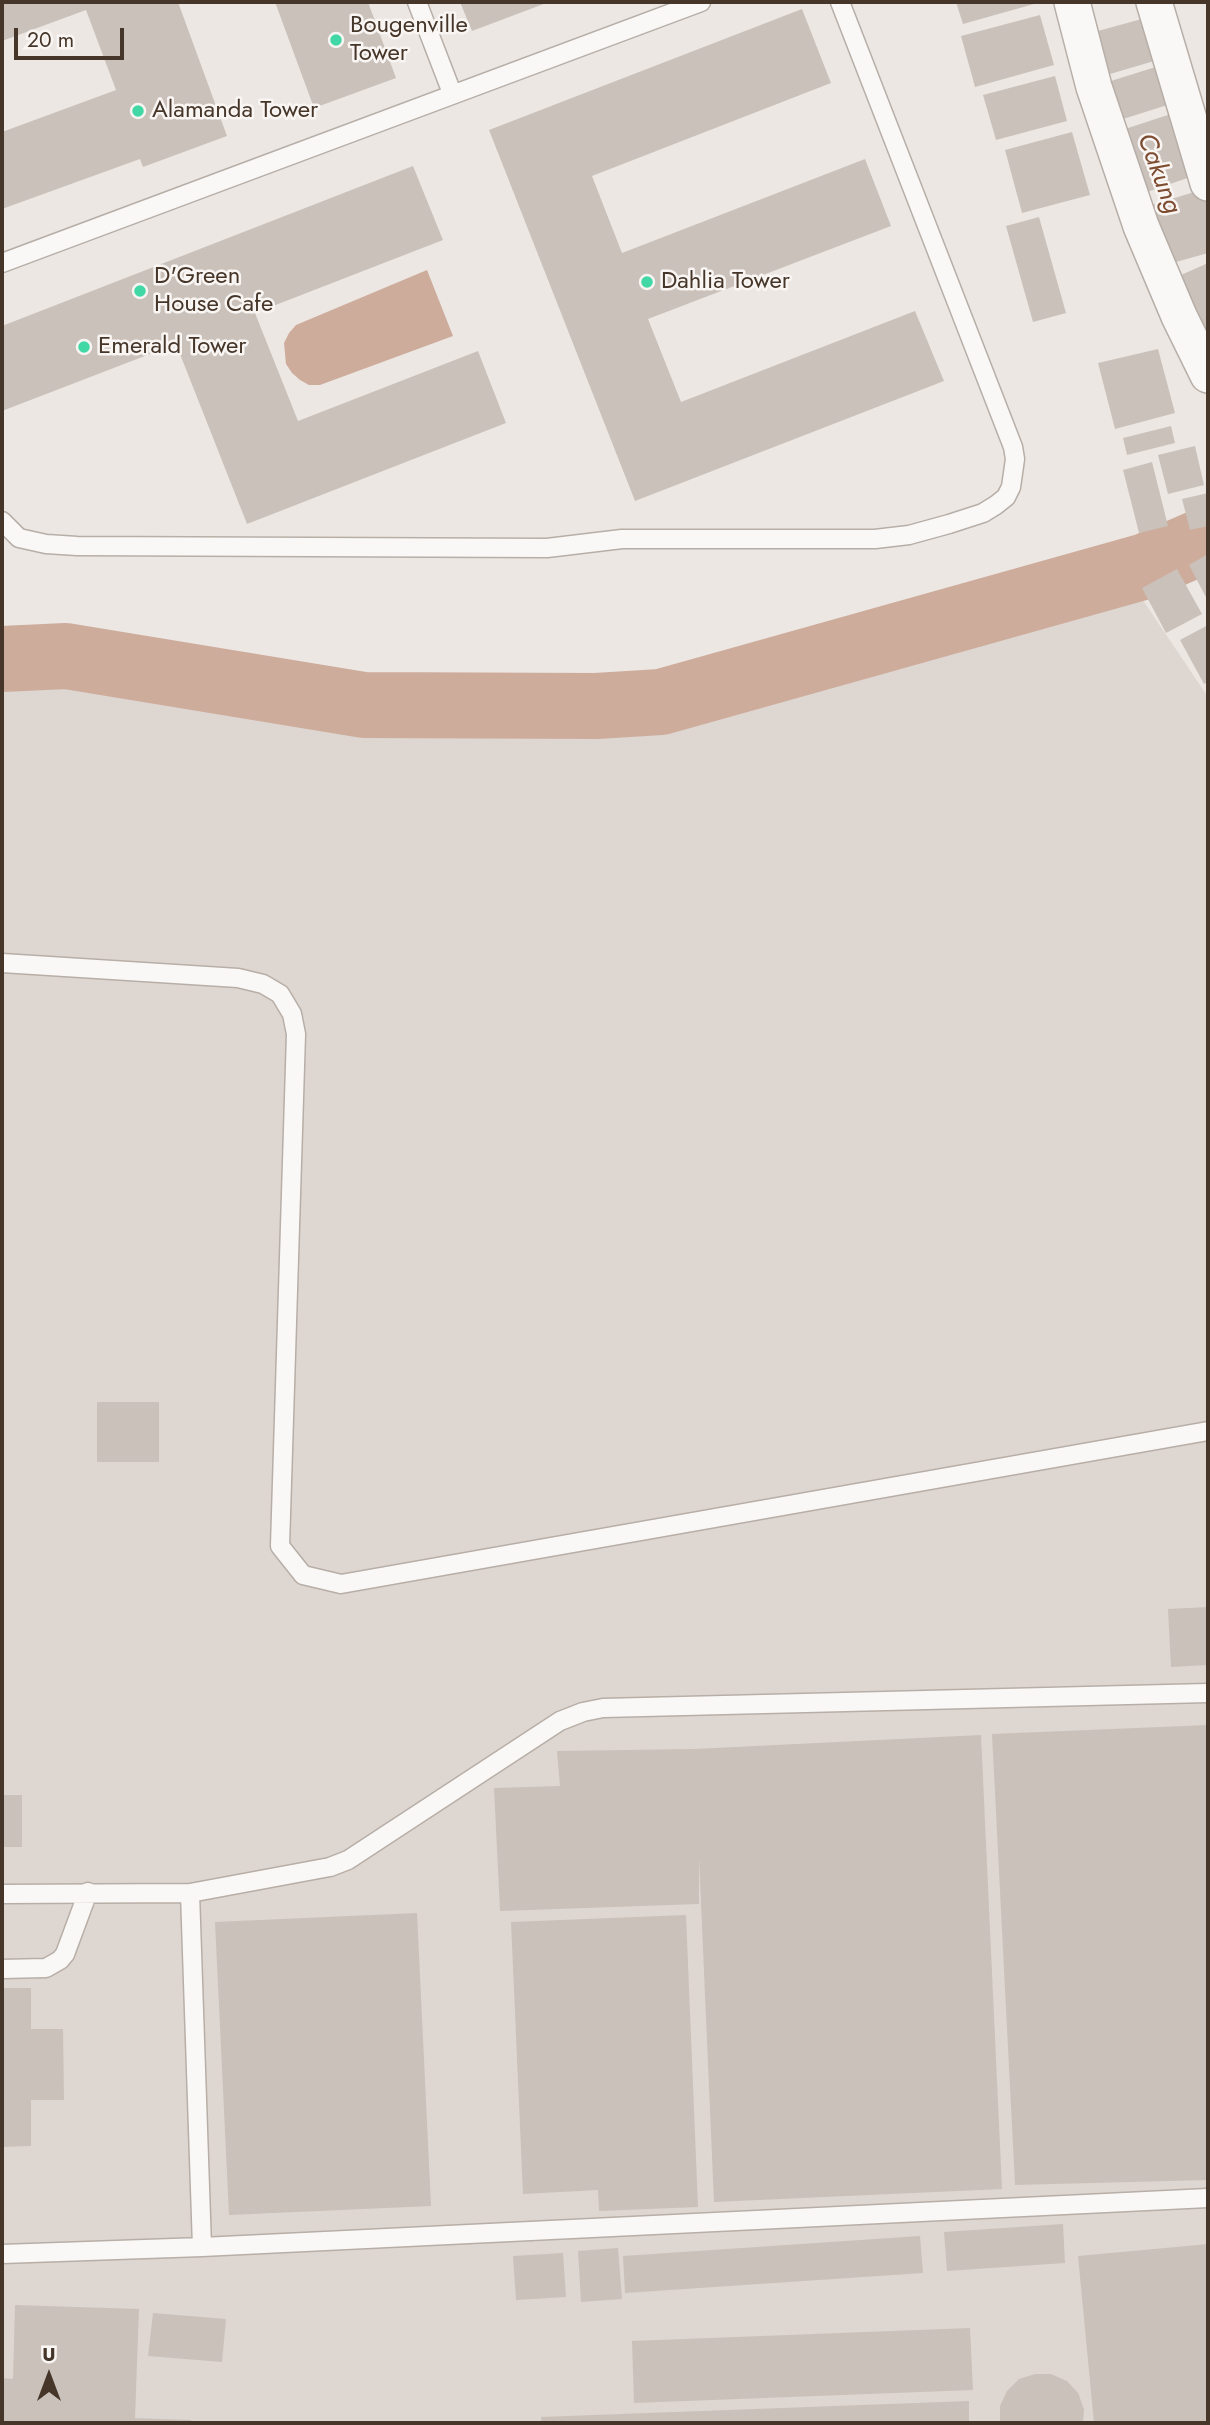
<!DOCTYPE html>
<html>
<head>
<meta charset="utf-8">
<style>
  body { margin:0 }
  #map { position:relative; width:1210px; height:2425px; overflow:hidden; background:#ece7e3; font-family:Jost,sans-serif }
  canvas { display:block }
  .frame { position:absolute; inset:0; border:4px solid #463629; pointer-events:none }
  .north { position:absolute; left:14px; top:2341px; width:70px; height:70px; -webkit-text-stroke:5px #f9f5f3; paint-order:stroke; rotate:0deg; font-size:19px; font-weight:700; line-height:28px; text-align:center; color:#463629 }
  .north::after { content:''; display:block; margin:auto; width:24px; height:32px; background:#463629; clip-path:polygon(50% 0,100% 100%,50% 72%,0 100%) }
  .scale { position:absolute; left:14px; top:28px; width:110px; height:32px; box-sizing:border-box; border:4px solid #463629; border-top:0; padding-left:9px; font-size:21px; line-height:24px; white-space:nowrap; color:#463629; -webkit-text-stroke:5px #f9f5f3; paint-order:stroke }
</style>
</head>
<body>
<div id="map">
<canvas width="1210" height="2425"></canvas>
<div class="frame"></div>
<div class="north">U</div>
<div class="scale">20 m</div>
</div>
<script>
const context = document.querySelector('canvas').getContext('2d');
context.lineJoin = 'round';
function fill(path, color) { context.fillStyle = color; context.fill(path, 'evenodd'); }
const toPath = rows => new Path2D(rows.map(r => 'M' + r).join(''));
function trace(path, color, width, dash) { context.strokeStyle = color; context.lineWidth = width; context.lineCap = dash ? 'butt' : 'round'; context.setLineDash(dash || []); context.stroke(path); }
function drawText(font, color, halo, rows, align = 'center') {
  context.font = font + ' Jost,sans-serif'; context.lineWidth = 5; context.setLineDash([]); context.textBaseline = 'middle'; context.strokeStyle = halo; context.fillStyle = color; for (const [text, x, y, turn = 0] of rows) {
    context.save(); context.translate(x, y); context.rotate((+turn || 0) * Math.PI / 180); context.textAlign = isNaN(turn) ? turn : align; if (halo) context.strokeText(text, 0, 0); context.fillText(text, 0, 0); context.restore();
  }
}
fill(toPath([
  [1120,566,1208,697,1208,2423,2,2423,2,632,79,628,323,681,654,686]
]), '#ded6d1');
fill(toPath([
  [427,270,453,336,320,385,309,385,300,380,292,373,286,364,284,343,289,333,296,325]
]), '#ceac9c');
trace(toPath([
  [2,659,66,656,364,705,596,706,661,702,1146,566,1208,539]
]), '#ceac9c', 66);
fill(toPath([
  [2,2,178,2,227,136,143,167,140,159,2,209,2,132,116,90,86,10,2,41],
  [275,2,368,2,396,78,314,108],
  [460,2,549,2,472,31],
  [956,2,1033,2,1034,4,963,24],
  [802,9,831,83,592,176,622,253,865,159,891,226,648,319,681,402,915,311,944,381,635,501,489,130],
  [1040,15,1054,65,975,87,961,36],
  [1149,17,1161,59,1110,74,1098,31],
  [1165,64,1177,102,1123,119,1111,81],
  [1055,76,1067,121,996,140,983,95],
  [1177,112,1199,174,1147,192,1125,129],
  [1072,132,1090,195,1022,213,1005,150],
  [413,166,443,240,255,313,298,421,478,351,506,423,247,524,176,344,2,411,2,326],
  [1204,189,1208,204,1208,253,1169,264,1152,205],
  [1039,217,1066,313,1033,322,1006,226],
  [1208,263,1208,336,1181,275],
  [1158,349,1175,413,1115,429,1098,363],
  [1171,426,1175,443,1127,455,1123,438],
  [1195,446,1204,485,1168,494,1158,455],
  [1152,462,1168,526,1139,533,1123,470],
  [1208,493,1208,526,1190,530,1182,499],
  [1208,554,1208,601,1189,565],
  [1177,569,1202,614,1166,633,1142,588],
  [1208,625,1208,682,1204,684,1180,640],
  [97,1402,159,1402,159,1462,97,1462],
  [1208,1607,1208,1665,1171,1667,1168,1609],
  [1208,1725,1208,2180,1015,2185,992,1734],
  [981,1735,1002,2189,714,2202,699,1857,699,1904,500,1911,494,1788,560,1786,557,1751,694,1749],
  [2,1795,22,1795,22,1847,2,1847],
  [417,1913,431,2206,229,2215,215,1922],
  [686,1915,698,2207,599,2211,598,2190,523,2194,511,1922],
  [2,1988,31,1988,31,2029,63,2029,64,2100,31,2100,31,2146,2,2147],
  [1063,2224,1065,2263,947,2271,944,2232],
  [920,2236,923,2273,625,2293,623,2256],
  [1208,2244,1208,2423,1094,2423,1078,2256],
  [618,2248,622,2299,581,2302,578,2251],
  [563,2253,566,2297,516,2300,513,2256],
  [15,2305,139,2309,135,2418,191,2420,190,2423,2,2423,2,2378,13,2379],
  [153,2313,226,2319,222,2362,148,2356],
  [970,2328,973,2390,634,2403,632,2341],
  [1035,2374,1051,2374,1067,2381,1078,2393,1084,2409,1083,2423,1000,2423,1000,2406,1007,2391,1019,2379],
  [969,2401,969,2423,541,2423,541,2417]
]), '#cac1ba');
const service = toPath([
  [417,2,452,93],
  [2,263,701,2],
  [2,521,19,538,46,544,77,546,547,548,622,539,875,539,909,535,949,524,983,513,996,505,1006,497,1011,487,1015,459,1013,447,840,2],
  [2,963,238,978,263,984,280,994,292,1014,296,1034,280,1546,303,1575,341,1584,1208,1431],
  [190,1893,202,2247],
  [2,1894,190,1893,330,1867,348,1860,560,1721,583,1712,603,1708,1208,1693],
  [2,1969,46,1968,60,1960,65,1954,88,1892],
  [2,2254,202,2247,1208,2198]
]);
const minor = toPath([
  [1072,2,1094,87,1141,226,1179,316,1208,375],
  [1154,2,1208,183]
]);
trace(service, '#b7aea7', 21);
trace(minor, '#b7aea7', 38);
trace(service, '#faf8f6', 18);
trace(minor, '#faf8f6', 35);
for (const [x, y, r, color] of [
  [336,40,7,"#41d8a6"],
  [138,111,7,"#41d8a6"],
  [647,282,7,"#41d8a6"],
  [140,291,7,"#41d8a6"],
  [84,347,7,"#41d8a6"]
]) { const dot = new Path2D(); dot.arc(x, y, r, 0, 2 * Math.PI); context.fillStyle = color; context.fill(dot); trace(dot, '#f9f5f3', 2.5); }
drawText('24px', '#463629', '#f9f5f3', [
  ["Bougenville",350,26],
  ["Tower",350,54],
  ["Alamanda Tower",152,111],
  ["D'Green",154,277],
  ["House Cafe",154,305],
  ["Dahlia Tower",661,282],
  ["Emerald Tower",98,347]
], 'left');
drawText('italic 26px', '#7d4c30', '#f9f5f3', [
  ["Cakung",1158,174,70]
]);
</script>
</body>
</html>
